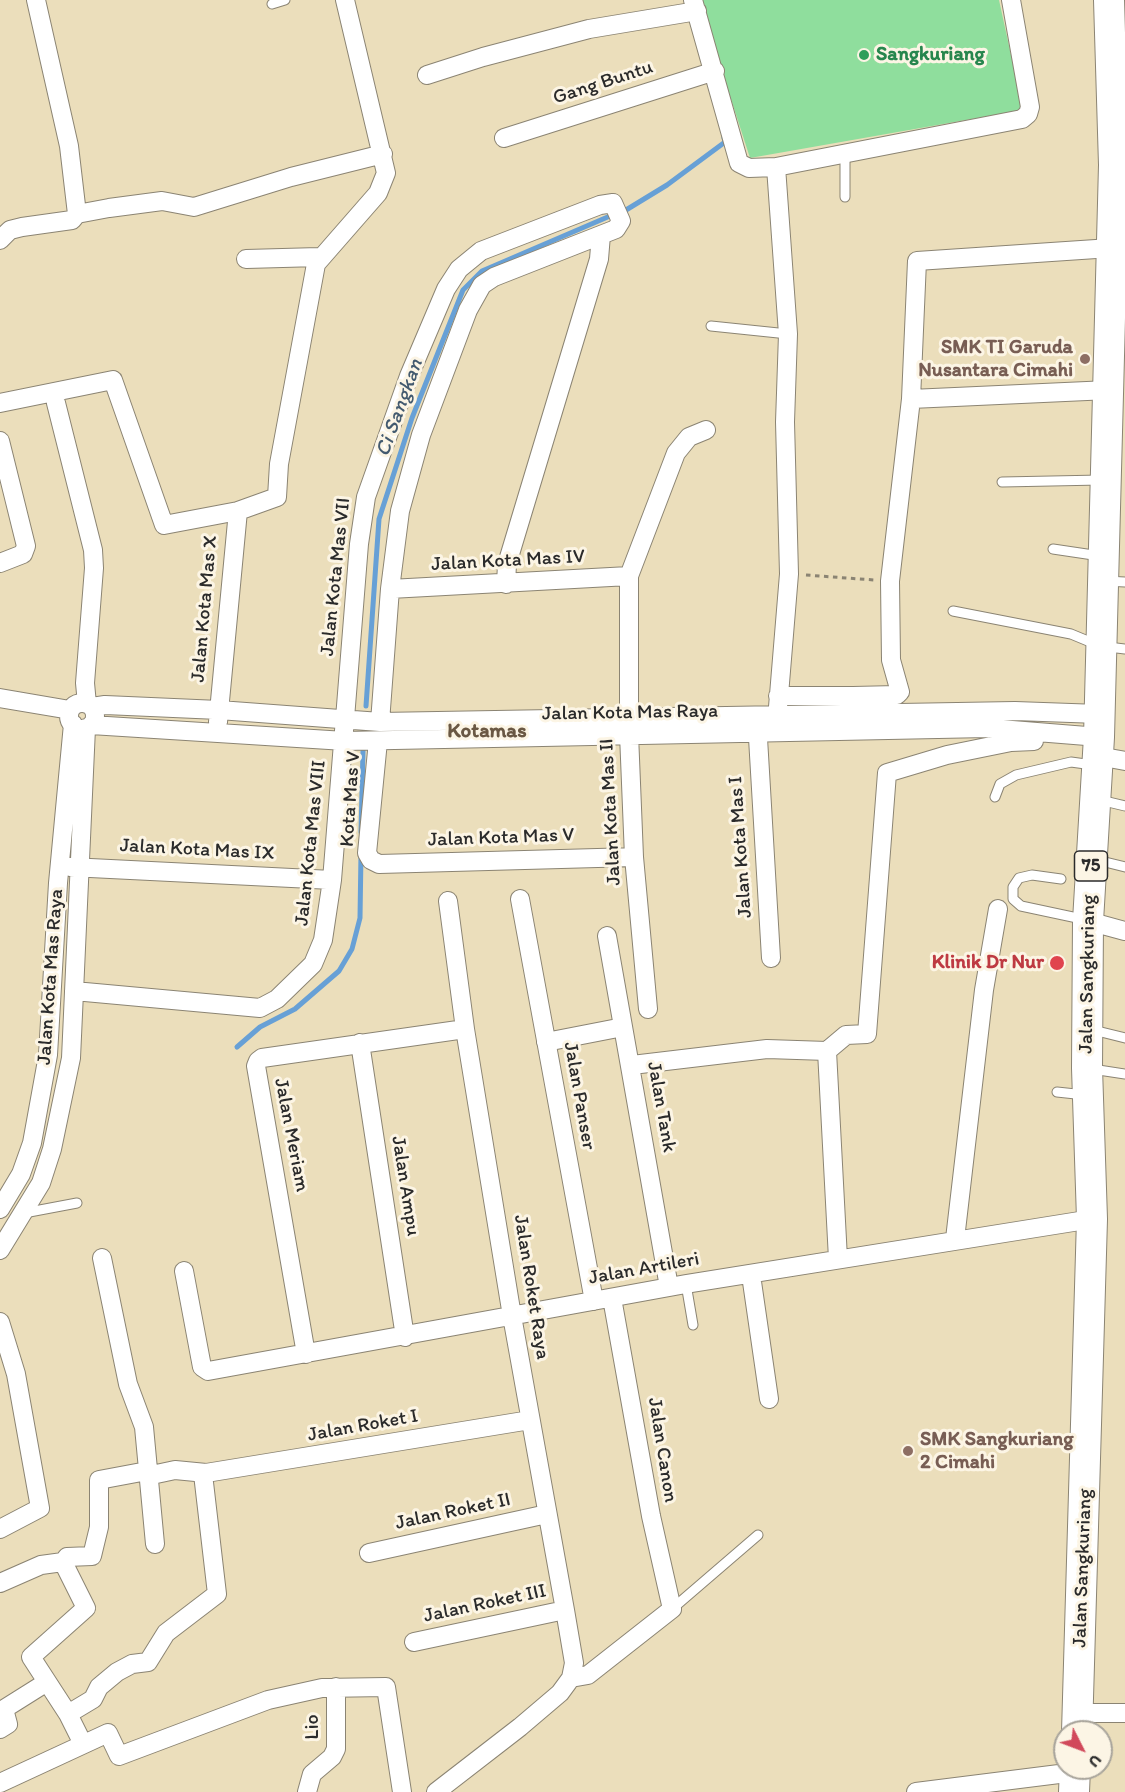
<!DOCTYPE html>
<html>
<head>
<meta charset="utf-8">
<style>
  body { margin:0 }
  #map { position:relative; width:1125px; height:1792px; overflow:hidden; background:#ebdebb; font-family:Itim,sans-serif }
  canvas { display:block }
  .north { position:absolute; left:1053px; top:1720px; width:60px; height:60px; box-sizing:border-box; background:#fcf5e5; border:2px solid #a8a49b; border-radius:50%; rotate:132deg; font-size:16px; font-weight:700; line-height:24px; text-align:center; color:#2b2b2b }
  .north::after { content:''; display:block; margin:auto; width:21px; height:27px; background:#d1495b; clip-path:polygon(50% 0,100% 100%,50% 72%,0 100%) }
</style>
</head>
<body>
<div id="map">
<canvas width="1125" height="1792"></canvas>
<div class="north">U</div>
</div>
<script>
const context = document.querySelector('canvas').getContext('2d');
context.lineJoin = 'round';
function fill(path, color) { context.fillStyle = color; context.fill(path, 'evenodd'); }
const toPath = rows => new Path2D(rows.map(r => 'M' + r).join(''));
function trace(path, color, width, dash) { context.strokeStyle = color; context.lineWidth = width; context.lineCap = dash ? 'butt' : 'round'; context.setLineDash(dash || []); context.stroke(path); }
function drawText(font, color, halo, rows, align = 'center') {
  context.font = font + ' Itim,sans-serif'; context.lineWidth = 6; context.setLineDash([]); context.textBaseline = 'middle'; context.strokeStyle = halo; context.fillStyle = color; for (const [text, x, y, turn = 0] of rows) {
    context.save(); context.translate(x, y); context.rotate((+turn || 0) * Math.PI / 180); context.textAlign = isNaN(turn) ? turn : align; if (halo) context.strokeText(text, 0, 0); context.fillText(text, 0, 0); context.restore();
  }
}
fill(toPath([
  [699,0,999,0,1023,110,750,158]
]), '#8fde9d');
trace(toPath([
  [626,210,667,185,725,142,724,138],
  [366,706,379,519,412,418,463,290,482,271,610,216],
  [361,832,363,751],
  [237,1047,260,1027,295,1009,339,971,352,949,360,918,361,853]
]), '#67a0d6', 5);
const lane = toPath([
  [272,4,285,0],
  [845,153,845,197],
  [711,326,788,334],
  [1002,482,1101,480],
  [1053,549,1100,556],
  [1106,581,1125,582],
  [953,611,1071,634,1100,646,1125,649],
  [995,797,1000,784,1016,775,1071,762,1093,765],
  [1100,800,1125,806],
  [1097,860,1125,867],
  [1061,879,1032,875,1019,878,1013,887,1013,899,1021,906,1082,919],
  [1093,1030,1125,1038],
  [1092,1069,1125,1074],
  [1057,1092,1085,1095],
  [24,1213,77,1203],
  [686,1284,693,1325],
  [672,1609,758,1535]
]);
const street = toPath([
  [36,0,69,146,77,214],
  [693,0,739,163,749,168,776,167,1022,119,1028,114,1030,107,1011,0],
  [427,75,483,57,589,29,697,11],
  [504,138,715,71],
  [776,167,788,334,785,422,789,574,778,707],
  [0,240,10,230,22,227,72,220,77,214,109,208,162,201,194,207,291,177,383,154],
  [246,259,319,257],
  [911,399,1109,390],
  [0,403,113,380,164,525,238,511,277,497,279,464,316,264,378,193,386,173,345,0],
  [56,403,93,550,94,568,85,683,87,704],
  [0,441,26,546,23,554,0,563],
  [506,584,507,564,599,259,601,235],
  [390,589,629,576],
  [778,696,853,696,897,695,900,692,891,660,890,581,911,399,917,261,1111,248],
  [0,698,70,710],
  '69 716a13 13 0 1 1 26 0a13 13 0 1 1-26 0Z',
  [92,707,105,705,219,710,380,722,1015,711,1099,714],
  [757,721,771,958],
  [218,722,238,511],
  [91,725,345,741,987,728,1099,737],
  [378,741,367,853,371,860,379,864,634,857],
  [1098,756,1125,761],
  [70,867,332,880],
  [520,899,594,1301],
  [448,901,465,1029,512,1316,565,1610,574,1663,571,1678],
  [1088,921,1125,931],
  [607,936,669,1287],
  [74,991,260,1008,277,999,313,964,323,940,332,880,359,544,366,497,409,376,446,289,459,269,481,251,600,205,613,203,621,221,616,229,494,277,482,285,468,310,421,435,400,511,390,589,380,722],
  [648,1009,634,857,629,734,629,576,676,453,689,437,706,430],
  [546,1042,623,1027],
  [360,1043,405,1337],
  [827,1051,838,1259],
  [632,1065,767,1049,827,1051,846,1035,867,1034,887,773,947,755,1011,742,1034,741],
  [0,1209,21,1174,32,1143,48,1055,58,883,73,724],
  [955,1239,984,990,998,909],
  [0,1250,41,1183,52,1149,71,1058,86,728],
  [102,1258,128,1384,144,1427,155,1544],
  [184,1271,202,1367,208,1371,686,1284,1092,1219],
  [751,1275,769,1399],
  [0,1322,16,1374,40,1508,0,1529],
  [306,1354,256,1066,258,1061,262,1058,465,1029],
  [147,1476,175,1470,206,1473,530,1420],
  [369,1553,547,1514],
  [63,1562,86,1608,31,1657,68,1714,83,1744],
  [0,1583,41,1565,63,1562,67,1557,92,1556,99,1527,99,1480,147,1471],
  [414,1642,565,1610],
  [1078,1713,1125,1713],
  [68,1714,93,1699,99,1687,117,1672,132,1664,148,1662,166,1633,217,1594,203,1474],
  [0,1729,8,1724,4,1709,47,1682],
  [0,1783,108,1733,119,1756,268,1700,322,1688,386,1687,402,1792],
  [307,1792,312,1774,332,1757,336,1749,336,1687],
  [436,1792,520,1727,560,1693,571,1678,588,1675,672,1609,651,1516,612,1298],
  [916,1792,1075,1772]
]);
const primary = toPath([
  [1077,1732,1092,1219,1087,1068,1088,921,1099,737,1114,165,1109,0],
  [1074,1792,1075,1768]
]);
trace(lane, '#8b8473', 11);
trace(street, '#8b8473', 20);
trace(primary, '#8b8473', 32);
trace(toPath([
  [806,575,874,580]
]), '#8b8473', 3, [4.5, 4.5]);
trace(lane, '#fff', 9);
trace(street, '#fff', 18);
trace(primary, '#fff', 30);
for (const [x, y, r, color] of [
  [864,55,6,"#2e9e5b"],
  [1085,359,6,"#8d6e63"],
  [1057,963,8,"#e0444e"],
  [908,1451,6,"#8d6e63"]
]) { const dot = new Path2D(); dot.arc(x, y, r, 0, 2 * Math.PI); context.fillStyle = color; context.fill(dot); trace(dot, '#fcf5e5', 2); }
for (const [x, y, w] of [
  [1091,866,33]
]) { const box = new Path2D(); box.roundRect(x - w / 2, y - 15, w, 30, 4.5); context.fillStyle = '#fcf5e5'; context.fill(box); trace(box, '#2b2b2b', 1.5); }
drawText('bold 18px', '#2b2b2b', null, [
  ["75",1091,866]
]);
drawText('bold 20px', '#27864d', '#fcf5e5', [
  ["Sangkuriang",876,55]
], 'left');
drawText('20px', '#2b2b2b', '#fcf5e5', [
  ["Gang Buntu",603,83,-18],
  ["Jalan Kota Mas IV",508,561,-3],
  ["Jalan Kota Mas VII",336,577,-84],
  ["Jalan Kota Mas X",205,609,-85],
  ["Jalan Kota Mas Raya",630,713,-1],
  ["Kota Mas V",351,799,-86],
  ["Jalan Kota Mas II",611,812,-93],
  ["Jalan Kota Mas V",501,838,-2],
  ["Jalan Kota Mas VIII",311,843,-84],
  ["Jalan Kota Mas I",741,847,-94],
  ["Jalan Kota Mas IX",197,850,3],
  ["Jalan Sangkuriang",1088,974,-89],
  ["Jalan Kota Mas Raya",51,977,-86],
  ["Jalan Panser",579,1096,80],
  ["Jalan Tank",661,1107,80],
  ["Jalan Meriam",291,1135,79],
  ["Jalan Ampu",405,1186,81],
  ["Jalan Artileri",644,1269,-10],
  ["Jalan Roket Raya",531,1287,81],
  ["Jalan Roket I",363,1426,-10],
  ["Jalan Canon",662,1450,81],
  ["Jalan Roket II",453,1512,-12],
  ["Jalan Sangkuriang",1083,1568,-88],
  ["Jalan Roket III",485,1604,-12],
  ["Lio",313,1727,-90]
]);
drawText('bold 20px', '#785e54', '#fcf5e5', [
  ["SMK TI Garuda",1073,348],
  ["Nusantara Cimahi",1073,371],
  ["SMK Sangkuriang",920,1440,"left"],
  ["2 Cimahi",920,1463,"left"]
], 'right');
drawText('bold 20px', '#be3a42', '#fcf5e5', [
  ["Klinik Dr Nur",1044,963]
], 'right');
drawText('italic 21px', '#435a6f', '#fcf5e5', [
  ["Ci Sangkan",400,408,-70]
]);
drawText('bold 21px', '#6a5844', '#fcf5e5', [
  ["Kotamas",487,732]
]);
</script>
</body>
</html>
